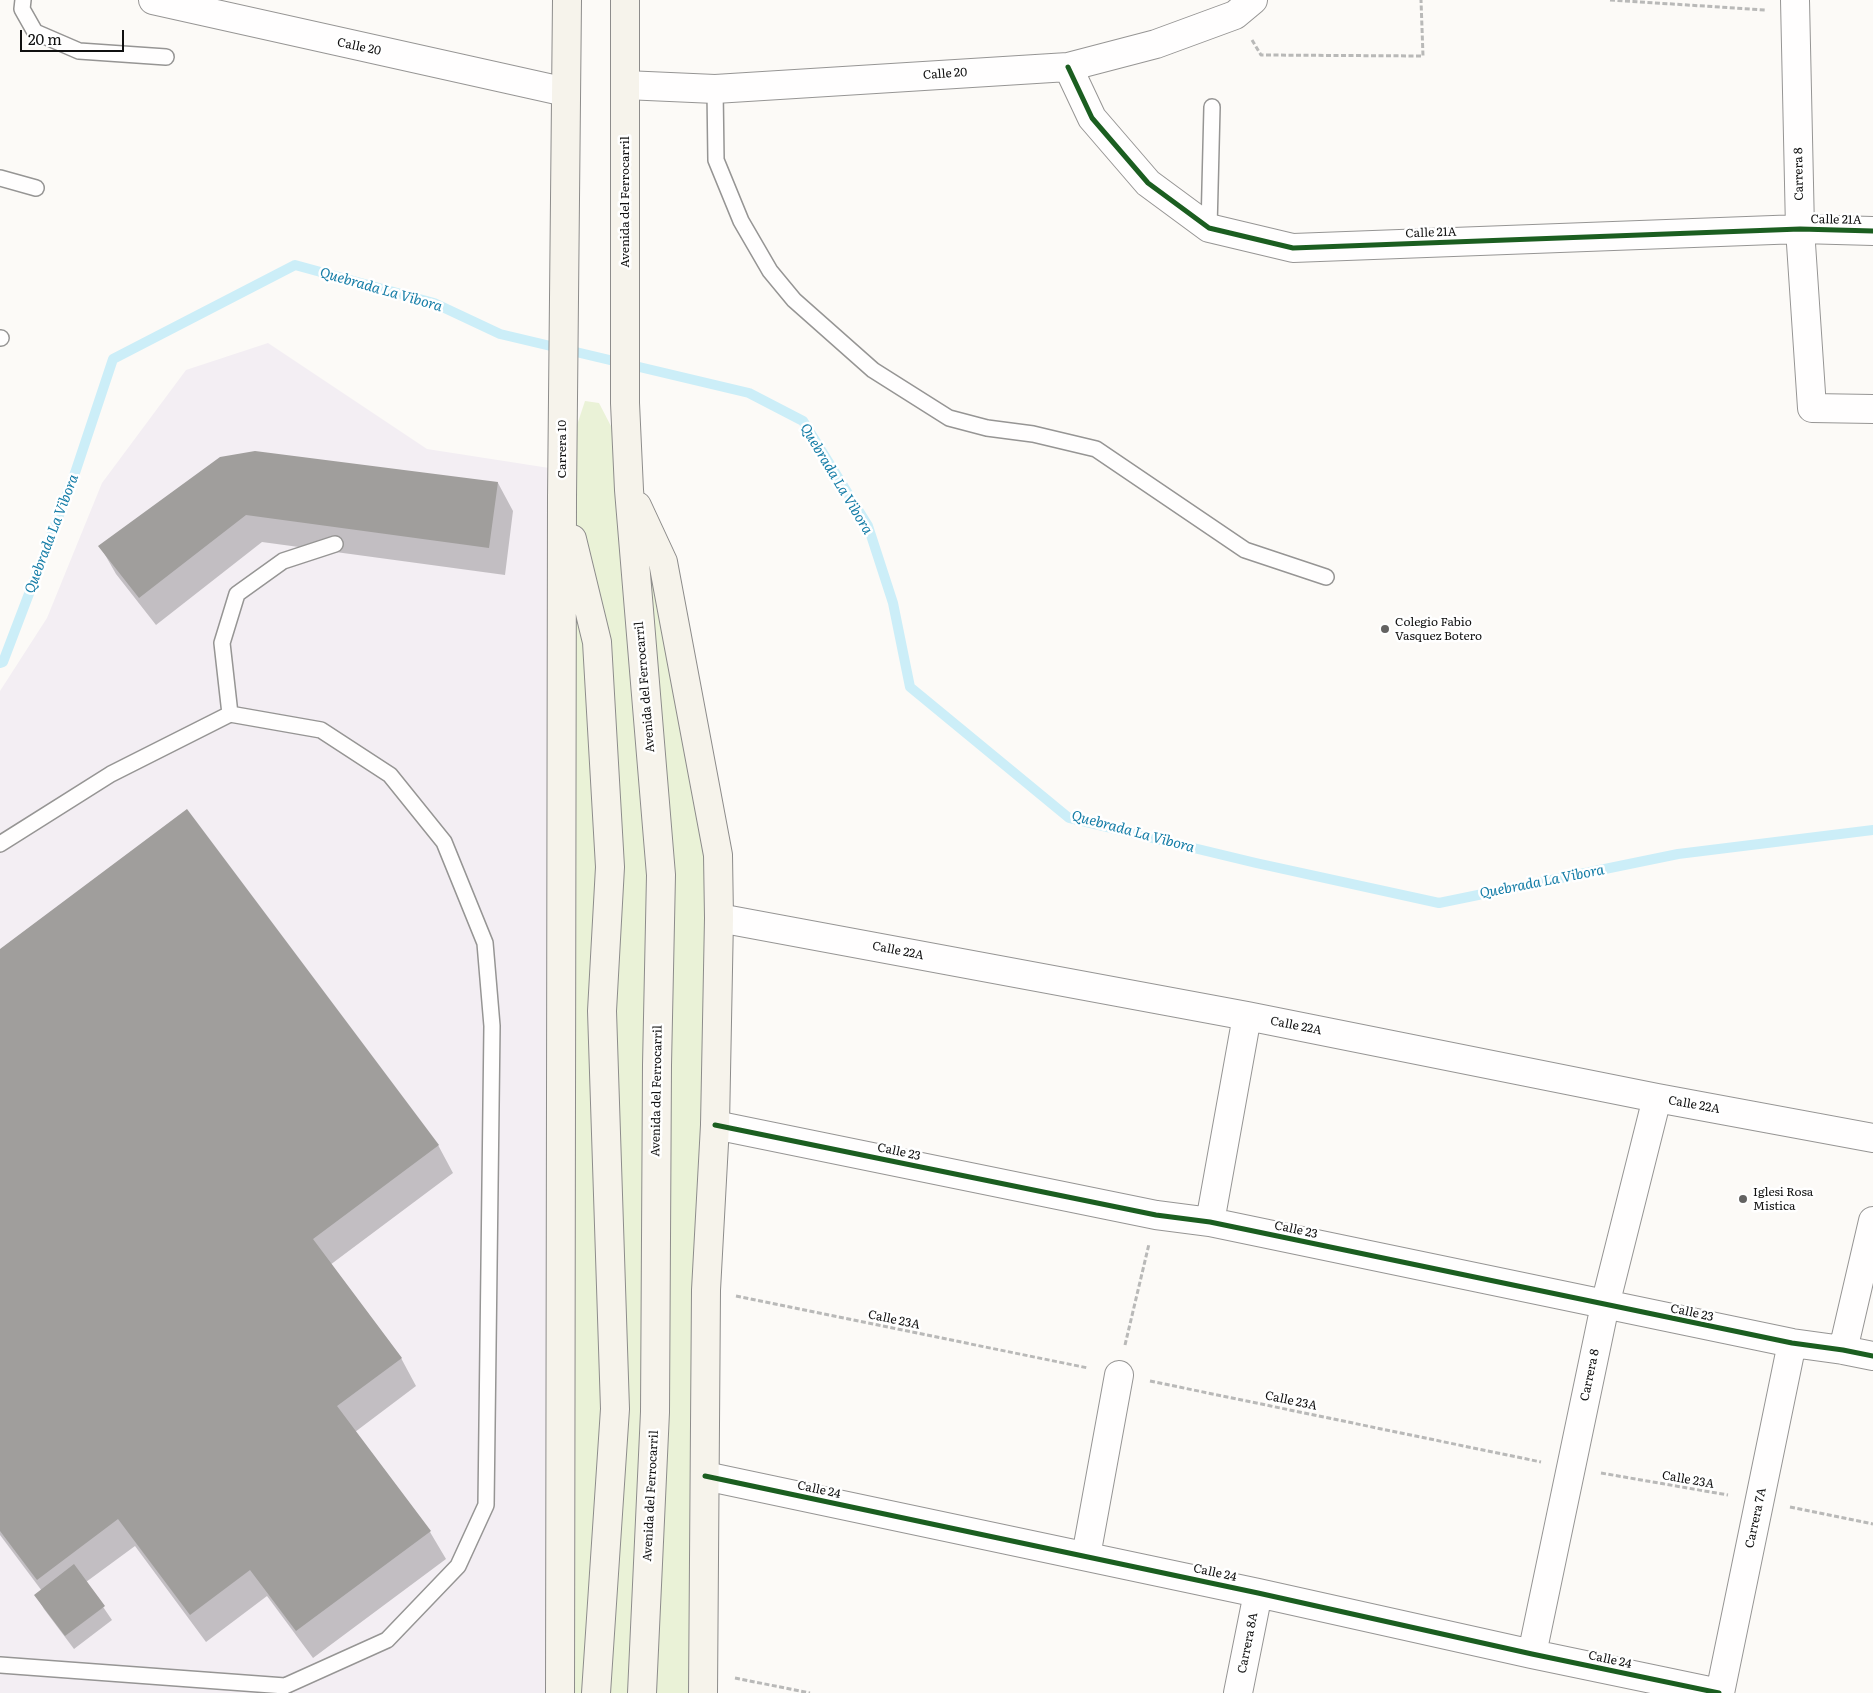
<!DOCTYPE html>
<html>
<head>
<meta charset="utf-8">
<style>
  body { margin:0 }
  #map { position:relative; width:1873px; height:1693px; overflow:hidden; background:#fcfaf7; font-family:Literata,serif }
  canvas { display:block }
  .scale { position:absolute; left:20px; top:30px; width:104px; height:22px; box-sizing:border-box; border:2px solid #101010; border-top:0; padding-left:6px; font-size:15px; line-height:18px; white-space:nowrap; color:#101010; -webkit-text-stroke:4px #fff; paint-order:stroke }
</style>
</head>
<body>
<div id="map">
<canvas width="1873" height="1693"></canvas>
<div class="scale">20 m</div>
</div>
<script>
const context = document.querySelector('canvas').getContext('2d');
context.lineJoin = 'round';
function fill(path, color) { context.fillStyle = color; context.fill(path, 'evenodd'); }
const toPath = rows => new Path2D(rows.map(r => 'M' + r).join(''));
function trace(path, color, width, dash) { context.strokeStyle = color; context.lineWidth = width; context.lineCap = dash ? 'butt' : 'round'; context.setLineDash(dash || []); context.stroke(path); }
function drawText(font, color, halo, rows, align = 'center') {
  context.font = font + ' Literata,serif'; context.lineWidth = 5; context.setLineDash([]); context.textBaseline = 'middle'; context.strokeStyle = halo; context.fillStyle = color; for (const [text, x, y, turn = 0] of rows) {
    context.save(); context.translate(x, y); context.rotate((+turn || 0) * Math.PI / 180); context.textAlign = isNaN(turn) ? turn : align; if (halo) context.strokeText(text, 0, 0); context.fillText(text, 0, 0); context.restore();
  }
}
fill(toPath([
  [268,343,427,449,562,470,560,1693,0,1693,0,691,47,618,102,483,186,370]
]), '#f3eef3');
fill(toPath([
  [585,401,599,403,627,457,663,562,718,855,703,1693,560,1693,562,470]
]), '#eaf2d7');
fill(toPath([
  [221,459,498,483,513,511,505,575,262,542,156,625,116,574,100,546],
  [0,951,438,1145,453,1173,330,1265,401,1358,416,1386,355,1432,430,1532,446,1559,313,1658,267,1596,206,1642,135,1546,86,1582,112,1620,74,1649,44,1609,36,1595,42,1591,0,1535]
]), '#0003');
trace(toPath([
  [0,663,3,662,75,473,113,359,295,265,434,303,500,334,749,393,803,421,868,526,893,603,910,687,1069,818,1256,863,1439,903,1678,854,1873,830]
]), '#cceef8', 10);
fill(toPath([
  [255,451,498,482,489,548,246,515,139,598,98,546,220,457],
  [187,809,439,1145,313,1239,402,1358,337,1406,431,1531,296,1631,250,1570,190,1615,118,1519,37,1580,0,1531,0,949],
  [74,1564,105,1606,65,1636,34,1595]
]), '#a09e9c');
const service = toPath([
  [23,0,22,9,35,32,79,51,166,57],
  [715,89,716,160,741,221,770,271,794,300,873,370,949,418,987,428,1033,434,1096,449,1245,550,1326,577],
  [0,178,36,188],
  [1209,228,1212,107],
  [0,338,1,338],
  [230,714,222,643,237,594,283,561,335,544],
  [0,844,111,774,230,714,321,730,390,775,444,842,485,943,492,1026,486,1505,458,1566,387,1640,285,1686,0,1665]
]);
const minor = toPath([
  [153,0,566,92],
  [1795,0,1800,229,1812,408,1873,409],
  [1068,67,1092,118,1148,183,1209,228,1293,248,1800,229,1873,231],
  [625,85,715,89,1068,67,1156,44,1235,15,1253,0],
  [719,918,1247,1016,1657,1098,1873,1138],
  [715,1125,1156,1215,1210,1222,1792,1343,1843,1350,1873,1356],
  [1210,1222,1247,1016],
  [1843,1350,1873,1221],
  [705,1476,1258,1593,1532,1654,1719,1693],
  [1086,1556,1119,1375],
  [1532,1654,1605,1305,1657,1098],
  [1238,1693,1258,1593],
  [1720,1693,1792,1343]
]);
const secondary = toPath([
  [625,0,625,403,629,490,661,875,657,1065,655,1412,642,1693],
  [637,506,663,562,718,855,719,918,715,1125,706,1290,703,1693],
  [572,539,597,642,610,867,602,1011,615,1409,596,1693],
  [560,1693,562,497,567,0]
]);
trace(service, '#969594', 18);
trace(minor, '#969594', 30);
trace(secondary, '#8d8c8b', 30);
trace(toPath([
  [1610,0,1765,10],
  [1252,40,1261,55,1423,56,1421,0],
  [736,1296,1088,1368],
  [1125,1345,1149,1244],
  [1150,1381,1541,1462],
  [1601,1473,1728,1495],
  [1790,1507,1873,1524],
  [735,1678,810,1693]
]), '#b9b9b8', 3, [5, 2.5]);
trace(service, '#fffefe', 15);
trace(minor, '#fffefe', 28);
trace(secondary, '#f6f3eb', 28);
trace(toPath([
  [1068,67,1092,118,1148,183,1209,228,1293,248,1800,229,1873,231],
  [715,1125,1156,1215,1210,1222,1792,1343,1843,1350,1873,1356],
  [705,1476,1258,1593,1532,1654,1719,1693]
]), '#1b5e20', 5);
for (const [x, y, r, color] of [
  [1385,629,5,"#636261"],
  [1743,1199,5,"#636261"]
]) { const dot = new Path2D(); dot.arc(x, y, r, 0, 2 * Math.PI); context.fillStyle = color; context.fill(dot); trace(dot, '#fff', 2); }
drawText('12px', '#101010', '#fff', [
  ["Calle 20",359,47,12],
  ["Calle 20",945,74,-4],
  ["Carrera 8",1799,174,-91],
  ["Avenida del Ferrocarril",625,202,-90],
  ["Calle 21A",1836,220,1],
  ["Calle 21A",1431,233,-2],
  ["Carrera 10",562,449,-90],
  ["Avenida del Ferrocarril",645,687,-95],
  ["Calle 22A",898,951,11],
  ["Calle 22A",1296,1026,11],
  ["Avenida del Ferrocarril",657,1091,-89],
  ["Calle 22A",1694,1105,10],
  ["Calle 23",899,1152,12],
  ["Calle 23",1296,1230,12],
  ["Calle 23",1692,1313,12],
  ["Calle 23A",894,1320,12],
  ["Carrera 8",1590,1375,-78],
  ["Calle 23A",1291,1401,12],
  ["Calle 23A",1688,1480,10],
  ["Calle 24",819,1490,12],
  ["Avenida del Ferrocarril",651,1496,-87],
  ["Carrera 7A",1756,1518,-78],
  ["Calle 24",1215,1573,12],
  ["Carrera 8A",1248,1643,-79],
  ["Calle 24",1610,1660,12]
]);
drawText('12px', '#101010', '#fff', [
  ["Colegio Fabio",1395,622],
  ["Vasquez Botero",1395,636],
  ["Iglesi Rosa",1753,1192],
  ["Mistica",1753,1206]
], 'left');
drawText('italic 14px', '#157da7', '#fff', [
  ["Quebrada La Vibora",381,290,16],
  ["Quebrada La Vibora",836,479,59],
  ["Quebrada La Vibora",52,534,-69],
  ["Quebrada La Vibora",1133,832,15],
  ["Quebrada La Vibora",1542,882,-11]
]);
</script>
</body>
</html>
